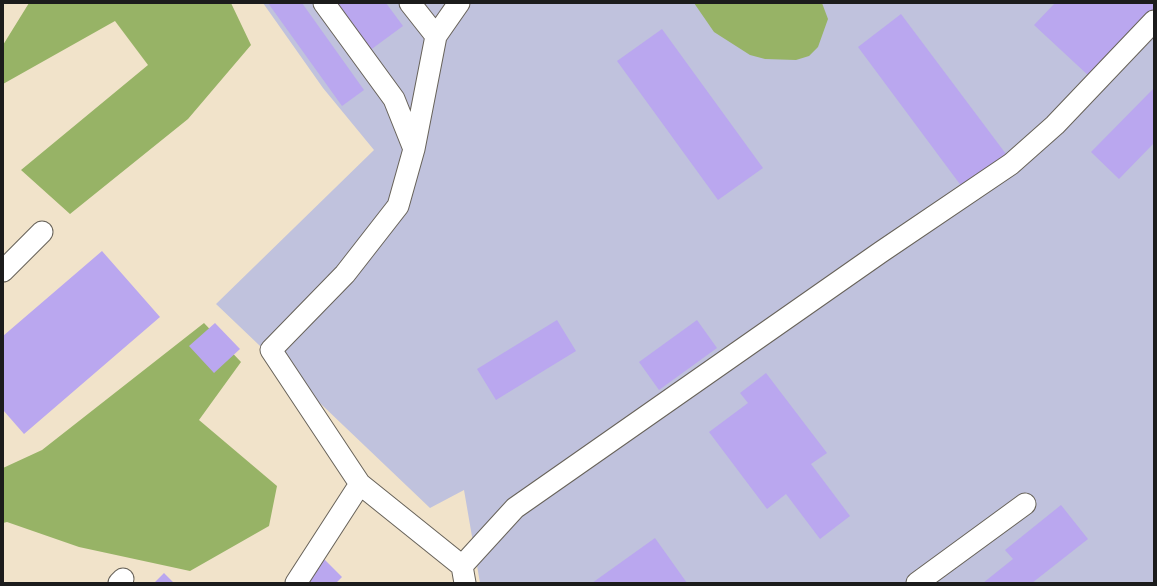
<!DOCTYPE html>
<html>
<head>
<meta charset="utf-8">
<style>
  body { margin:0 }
  #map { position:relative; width:1157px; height:586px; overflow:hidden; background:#f1e3ca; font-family:"Balsamiq Sans",sans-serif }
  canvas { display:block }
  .frame { position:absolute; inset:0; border:4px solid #1c1c1c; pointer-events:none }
</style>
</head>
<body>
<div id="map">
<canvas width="1157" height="586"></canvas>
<div class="frame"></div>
</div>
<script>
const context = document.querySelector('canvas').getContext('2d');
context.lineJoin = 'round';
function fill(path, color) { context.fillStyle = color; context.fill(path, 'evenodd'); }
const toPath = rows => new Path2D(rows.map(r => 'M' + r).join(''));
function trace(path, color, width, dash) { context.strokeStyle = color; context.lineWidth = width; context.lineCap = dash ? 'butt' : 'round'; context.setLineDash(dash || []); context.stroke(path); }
fill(toPath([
  [263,3,1154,3,1154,583,480,583,464,490,430,508,216,304,374,150,323,88]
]), '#c0c2dd');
fill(toPath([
  [29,3,231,3,251,45,188,119,70,214,21,170,148,65,115,21,3,84,3,45],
  [694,3,822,3,828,19,818,47,809,56,796,60,765,59,750,55,714,32],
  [204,323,241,362,199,420,277,486,269,526,190,571,79,547,7,522,3,523,3,468,42,450]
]), '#97b366');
fill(toPath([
  [268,3,302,3,364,90,342,106],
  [334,3,386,3,403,26,369,51],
  [1055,3,1154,3,1154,9,1090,77,1034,25],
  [901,14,1006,154,962,187,858,47],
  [662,29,763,168,718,200,617,61],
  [1154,88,1154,143,1119,179,1091,152],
  [102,251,160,317,24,434,3,410,3,336],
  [557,320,576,351,496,400,477,369],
  [697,320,717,348,659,390,639,362],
  [215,323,240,349,214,373,189,346],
  [766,373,827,453,811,464,850,516,820,539,786,494,767,509,709,432,748,403,740,393],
  [1061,505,1088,539,1032,583,983,583,1013,559,1005,550],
  [655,538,687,583,592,583],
  [321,556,342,577,336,583,304,583],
  [164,573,174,583,154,583]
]), '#baa7ef');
const minor = toPath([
  [324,3,394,99,414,149],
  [410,3,436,36],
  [459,3,436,36,414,149,398,206,345,274,271,350,360,484,462,566,465,583],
  [3,271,42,232],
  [462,566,515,508,881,252,1011,164,1055,125,1154,21],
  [119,583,123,579],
  [296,583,360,484],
  [917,583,1025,504]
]);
trace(minor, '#676259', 23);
trace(minor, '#fff', 21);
</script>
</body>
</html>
